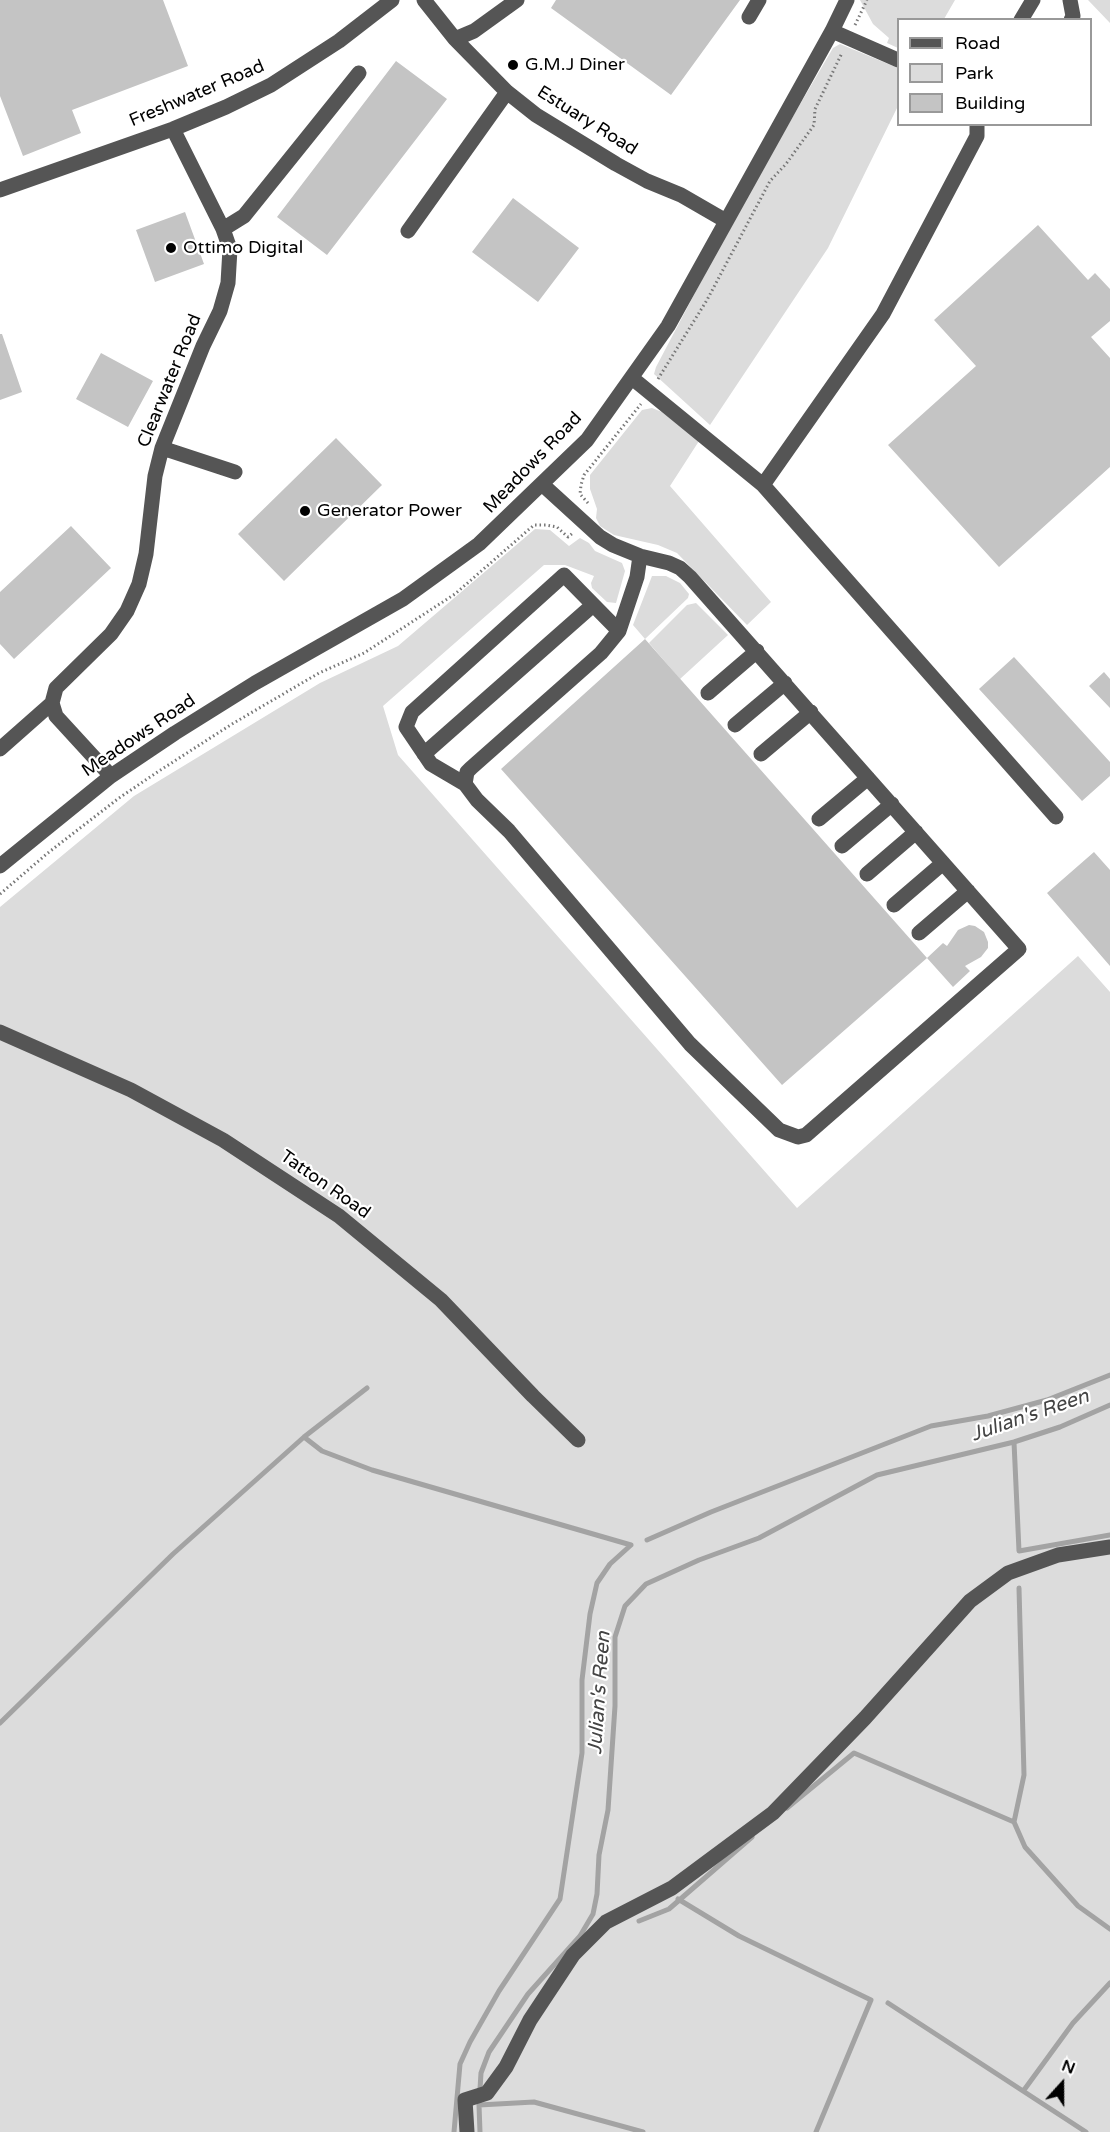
<!DOCTYPE html>
<html>
<head>
<meta charset="utf-8">
<style>
  body { margin:0 }
  #map { position:relative; width:1110px; height:2132px; overflow:hidden; background:#fff; font-family:"Varela Round",sans-serif }
  canvas { display:block }
  .legend { position:absolute; left:897px; top:18px; width:195px; height:108px; box-sizing:border-box; background:#fff; border:2px solid #999; margin:0; padding:8px 10px; list-style:none; font-size:18px; color:#000 }
  .legend li { display:flex; align-items:center; gap:12px; height:30px }
  .legend b { width:30px; border:2px solid #999 }
  .north { position:absolute; left:1032px; top:2054px; width:60px; height:60px; -webkit-text-stroke:4px #fff; paint-order:stroke; rotate:21deg; font-size:16px; font-weight:700; line-height:24px; text-align:center; color:#000 }
  .north::after { content:''; display:block; margin:auto; width:21px; height:27px; background:#000; clip-path:polygon(50% 0,100% 100%,50% 72%,0 100%) }
</style>
</head>
<body>
<div id="map">
<canvas width="1110" height="2132"></canvas>
<ul class="legend">
<li><b style="height:8px;background:#555"></b>Road</li>
<li><b style="height:16px;background:#dcdcdc"></b>Park</li>
<li><b style="height:16px;background:#c4c4c4"></b>Building</li>
</ul>
<div class="north">N</div>
</div>
<script>
const context = document.querySelector('canvas').getContext('2d');
context.lineJoin = 'round';
function fill(path, color) { context.fillStyle = color; context.fill(path, 'evenodd'); }
const toPath = rows => new Path2D(rows.map(r => 'M' + r).join(''));
function trace(path, color, width, dash) { context.strokeStyle = color; context.lineWidth = width; context.lineCap = dash ? 'butt' : 'round'; context.setLineDash(dash || []); context.stroke(path); }
function drawText(font, color, halo, rows, align = 'center') {
  context.font = font + ' "Varela Round",sans-serif'; context.lineWidth = 4.5; context.setLineDash([]); context.textBaseline = 'middle'; context.strokeStyle = halo; context.fillStyle = color; for (const [text, x, y, turn = 0] of rows) {
    context.save(); context.translate(x, y); context.rotate((+turn || 0) * Math.PI / 180); context.textAlign = isNaN(turn) ? turn : align; if (halo) context.strokeText(text, 0, 0); context.fillText(text, 0, 0); context.restore();
  }
}
fill(toPath([
  [860,0,955,0,944,19,898,20,898,48,887,43,889,38,873,24],
  [1088,0,1110,0,1110,23],
  [840,44,898,68,898,106,828,248,710,425,654,374,656,367,744,200,833,48],
  [652,408,662,412,699,441,670,486,771,602,747,625,677,553,658,545,614,535,600,526,596,518,597,509,590,489,590,475,642,410],
  [535,529,550,530,569,546,580,538,589,543,595,551,622,563,625,571,616,603,607,602,592,588,591,583,594,576,565,565,544,565,383,706,398,755,797,1208,1078,956,1110,992,1110,2132,0,2132,0,907,134,796,320,683,398,646],
  [652,576,666,576,680,583,689,594,688,598,645,639,633,625],
  [696,603,728,635,680,679,649,643,687,605]
]), '#dcdcdc');
trace(toPath([
  [304,1437,322,1451,372,1470,631,1545,610,1564,597,1583,590,1614,582,1680,582,1753,560,1899,499,1991,470,2042,460,2064,454,2132],
  [1014,1442,1019,1551,1110,1535],
  [647,1540,711,1512,931,1426,988,1416,1047,1400,1110,1375],
  [1019,1588,1024,1775,1014,1822,1025,1847,1078,1906,1110,1929],
  [0,1723,173,1554,304,1437,367,1388],
  [787,1808,854,1753,1014,1822],
  [678,1899,739,1936,871,2000,816,2132],
  [639,1921,669,1909,752,1837],
  [888,2003,1086,2132],
  [1024,2090,1073,2023,1110,1983],
  [479,2105,534,2102,643,2132],
  [480,2132,479,2105,481,2073,489,2052,528,1994,580,1936,593,1914,597,1894,599,1855,608,1810,615,1706,615,1637,625,1606,646,1584,699,1560,759,1538,877,1475,1014,1442,1060,1427,1110,1405]
]), '#a3a3a3', 5);
fill(toPath([
  [0,0,163,0,188,66,72,110,81,133,23,156,0,96],
  [556,0,740,0,671,95,551,8],
  [396,61,447,99,327,255,277,217],
  [513,198,579,248,538,302,472,252],
  [185,212,204,264,155,282,136,230],
  [1038,225,1088,280,1095,273,1110,289,1110,321,1091,337,1110,358,1110,467,999,567,888,445,976,366,934,320],
  [0,334,2,334,22,392,0,400],
  [101,353,153,381,128,427,76,399],
  [336,438,382,485,284,581,238,534],
  [71,526,111,568,14,659,0,644,0,592],
  [645,639,927,958,782,1085,501,769],
  [1014,657,1110,762,1110,776,1082,801,979,689],
  [1104,672,1110,679,1110,708,1089,686],
  [1094,852,1110,870,1110,966,1047,893],
  [969,925,975,926,984,932,988,942,988,948,981,957,965,966,970,971,953,987,927,958,943,943,947,946,958,930]
]), '#c4c4c4');
trace(toPath([
  [855,25,867,0],
  [658,379,707,300,770,181,786,164,814,125,815,109,842,53],
  [588,503,580,494,581,485,584,475,641,404],
  [0,894,49,852,119,798,159,771,232,724,319,673,364,653,455,594,534,525,546,525,557,527,568,537,574,532]
]), '#777', 3, [1.5, 3]);
trace(toPath([
  [424,0,455,39,507,92,536,115,616,164,647,181,681,195,726,221],
  [1070,0,1073,16,1071,20],
  [749,17,759,0],
  [1021,20,1033,0],
  [832,31,898,60],
  [455,39,474,31,517,0],
  [0,190,173,129,226,107,271,85,339,41,392,0],
  [223,229,244,216,359,73],
  [408,231,507,92],
  [632,378,763,485,1056,817],
  [162,448,235,472],
  [543,485,600,537,613,545,640,556,669,563,680,568,690,577,1019,949,806,1135,798,1137,779,1130,690,1044,509,831,477,800,465,784,467,772,471,768,601,653,619,631,637,577,640,556],
  [763,485,883,314,977,136,977,124],
  [708,693,757,651],
  [735,725,785,683],
  [0,749,52,703],
  [424,754,593,605],
  [761,754,811,712],
  [111,776,56,716,52,703,56,688,111,634,127,611,139,584,146,554,155,476,162,448,203,346,220,311,228,283,230,249,223,229,173,129],
  [465,784,431,764,406,727,412,712,564,575,619,631],
  [819,819,868,778],
  [842,846,892,804],
  [0,866,111,776,175,733,255,683,403,599,479,544,587,440,668,326,832,31,847,0],
  [867,874,916,832],
  [894,905,943,863],
  [919,933,968,891],
  [0,1032,131,1090,223,1140,339,1216,441,1300,533,1396,578,1440],
  [467,2132,465,2100,487,2093,506,2067,530,2020,573,1955,606,1922,672,1888,773,1813,865,1718,970,1601,1008,1573,1058,1555,1110,1547]
]), '#555', 15);
for (const [x, y, r, color] of [
  [513,65,6,"#000"],
  [171,248,6,"#000"],
  [305,511,6,"#000"]
]) { const dot = new Path2D(); dot.arc(x, y, r, 0, 2 * Math.PI); context.fillStyle = color; context.fill(dot); trace(dot, '#fff', 2); }
drawText('18px', '#000', '#fff', [
  ["G.M.J Diner",525,65],
  ["Ottimo Digital",183,248],
  ["Generator Power",317,511]
], 'left');
drawText('18px', '#000', '#fff', [
  ["Freshwater Road",197,94,-23],
  ["Estuary Road",587,121,32],
  ["Clearwater Road",170,381,-68],
  ["Meadows Road",533,463,-46],
  ["Meadows Road",139,736,-34],
  ["Tatton Road",325,1185,35]
]);
drawText('italic 20px', '#444', '#fff', [
  ["Julian's Reen",1030,1416,-19],
  ["Julian's Reen",600,1693,-86]
]);
</script>
</body>
</html>
